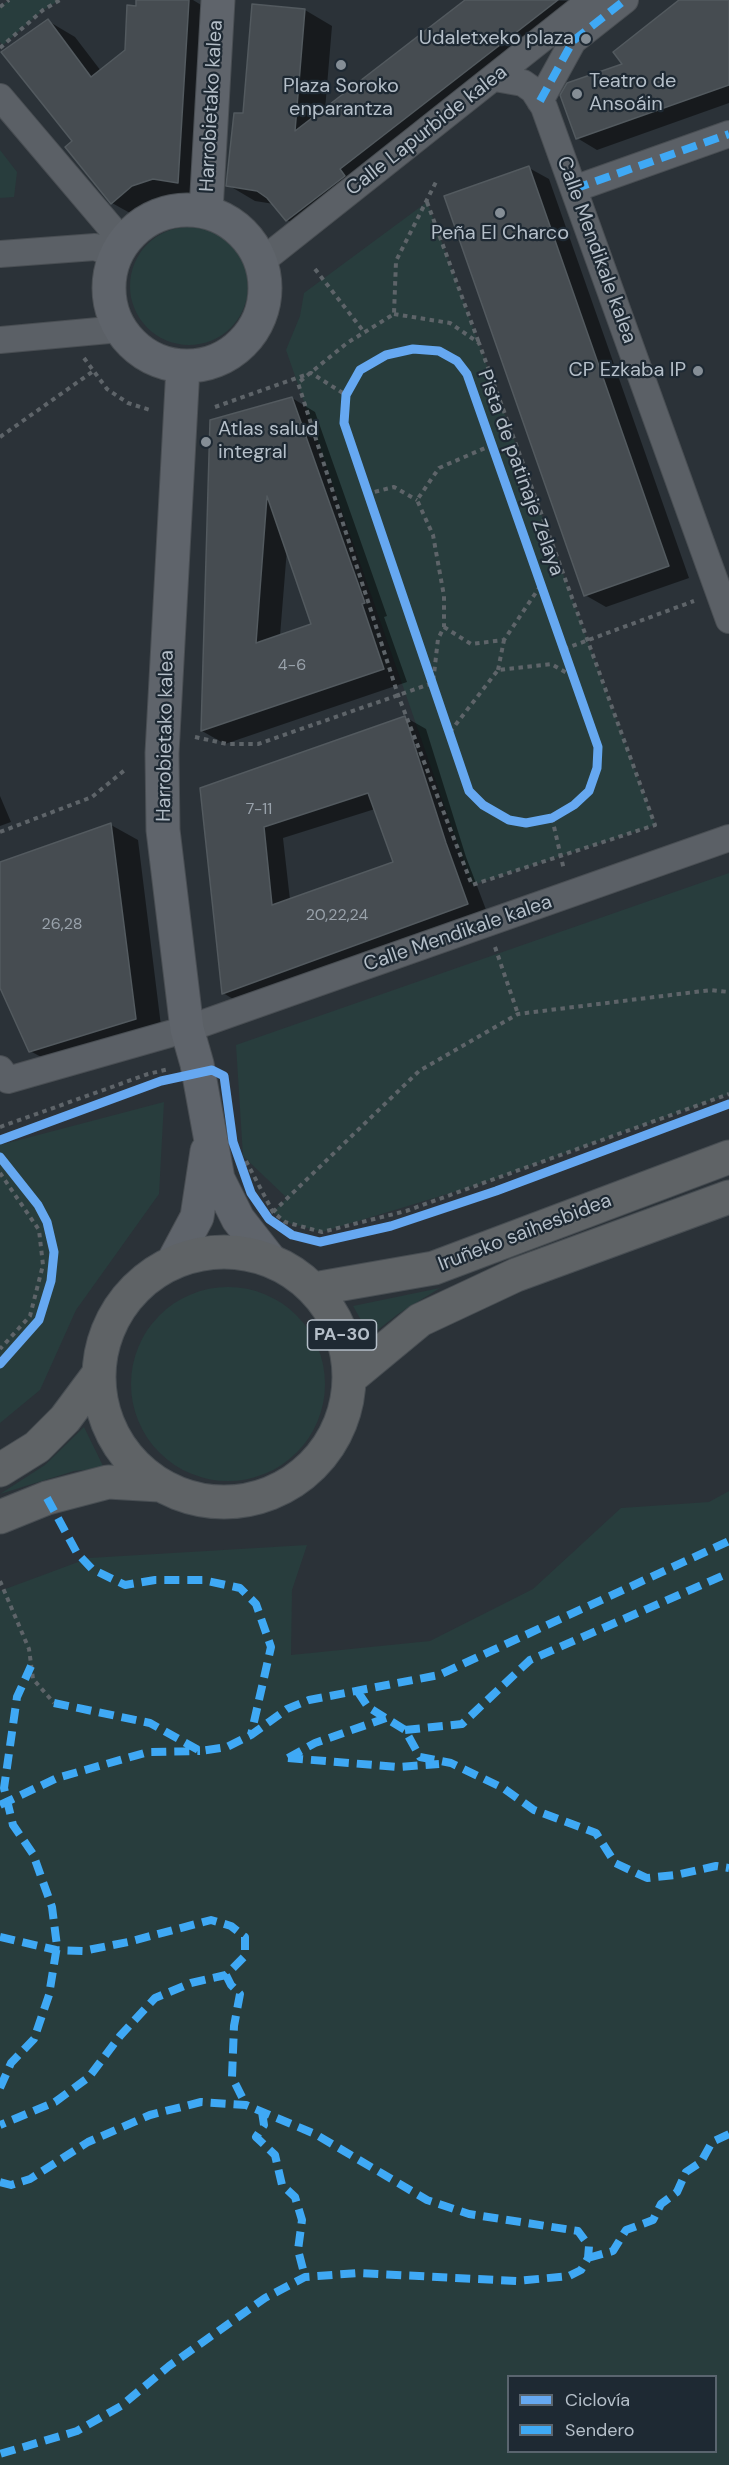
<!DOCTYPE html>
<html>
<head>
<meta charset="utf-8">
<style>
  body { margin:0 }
  #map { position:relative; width:729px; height:2465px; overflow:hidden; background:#2b3238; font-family:"DM Sans",sans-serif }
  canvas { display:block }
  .legend { position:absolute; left:507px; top:2375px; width:210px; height:78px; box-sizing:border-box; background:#1e2933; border:2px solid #5a656f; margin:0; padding:8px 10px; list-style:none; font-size:18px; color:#b5bfc9 }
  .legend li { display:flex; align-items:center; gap:12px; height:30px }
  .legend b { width:30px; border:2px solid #5a656f }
</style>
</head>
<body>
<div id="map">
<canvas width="729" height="2465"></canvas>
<ul class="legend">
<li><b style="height:8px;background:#66a8f1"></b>Ciclovía</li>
<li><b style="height:8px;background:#3fa9f5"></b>Sendero</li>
</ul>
</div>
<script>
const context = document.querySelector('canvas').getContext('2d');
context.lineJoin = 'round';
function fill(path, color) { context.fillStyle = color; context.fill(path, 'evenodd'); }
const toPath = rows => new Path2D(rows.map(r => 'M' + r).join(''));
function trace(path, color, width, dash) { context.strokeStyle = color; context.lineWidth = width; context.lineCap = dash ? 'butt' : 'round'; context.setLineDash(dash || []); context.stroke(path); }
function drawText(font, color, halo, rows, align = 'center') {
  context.font = font + ' "DM Sans",sans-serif'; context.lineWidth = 4.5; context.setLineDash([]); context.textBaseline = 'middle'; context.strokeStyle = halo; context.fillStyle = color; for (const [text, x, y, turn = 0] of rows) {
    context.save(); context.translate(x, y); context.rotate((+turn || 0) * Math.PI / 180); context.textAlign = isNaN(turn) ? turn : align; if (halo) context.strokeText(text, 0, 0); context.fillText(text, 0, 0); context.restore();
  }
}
fill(toPath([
  [9,0,60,0,43,10,3,45,0,42,0,7],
  [0,150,17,172,14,197,0,198],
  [427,202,655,825,472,885,286,350,300,316,304,293],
  '130 286a59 59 0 1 1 118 0a59 59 0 1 1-118 0Z',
  [729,873,729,1094,477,1185,322,1232,285,1222,273,1212,287,1198,243,1156,236,1045],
  [164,1102,159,1194,76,1310,40,1390,0,1423,0,1145],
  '131 1384a97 97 0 1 1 194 0a97 97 0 1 1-194 0Z',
  [440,1288,398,1314,370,1336,353,1306],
  [84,1427,104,1468,74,1471,0,1494,45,1465],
  [729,1491,729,2465,0,2465,0,1591,89,1558,307,1545,292,1590,291,1655,430,1641,533,1589,621,1508,709,1502],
  [508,2376,716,2376,716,2452,508,2452]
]), '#283d3d');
fill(toPath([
  [138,0,193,0,216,14,205,197,181,194,160,201,139,218,112,203,74,141,48,21,75,37,101,71,126,51],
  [468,0,604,1,366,185,371,192,314,236,287,220,274,204,255,201,228,185,244,114,305,10,332,26,325,110],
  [681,0,729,0,729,103,597,150,577,138,624,64],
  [529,168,549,179,689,578,606,607,585,595],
  [292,398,315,412,387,616,384,617,407,682,225,744,202,731,211,421],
  [287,549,313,625,280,636],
  [405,717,426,729,466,857,488,915,243,1005,223,993,202,789],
  [375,809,395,863,290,900,283,838],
  [0,796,11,822,0,826],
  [111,825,138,840,162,1034,58,1066,30,1051,0,985,0,864]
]), '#0007');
const building = toPath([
  [136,0,189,0,178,183,153,179,132,186,111,204,65,147,72,141,1,52,48,19,91,77,125,50,127,5,136,6,136,0],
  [465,0,558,0,340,169,345,176,286,221,267,198,257,191,226,186,234,113,243,113,252,4,305,9,295,131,465,0],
  [679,0,729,0,729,85,576,139,560,95,567,83,622,64,613,52,679,0],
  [529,166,669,566,584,596,444,196,529,166],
  [292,397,365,603,362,604,384,669,201,731,210,420,292,397],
  [267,496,311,624,256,643,267,496],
  [405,716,446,843,468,904,222,994,200,788,405,716],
  [368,793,393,862,272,905,264,827,368,793],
  [111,823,136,1019,29,1052,0,988,0,862,111,823]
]);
fill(building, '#464c51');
trace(building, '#535a5f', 1.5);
const street = toPath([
  [495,78,523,83,533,90,544,107,729,620],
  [0,97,123,242],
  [540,101,573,41,625,0],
  [574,189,729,134],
  [0,254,95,247,116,255],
  [262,261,591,0],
  [0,340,120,329],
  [0,1069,8,1080,187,1029,729,838]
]);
const secondary = toPath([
  '109 288a78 78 0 1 1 156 0a78 78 0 1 1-156 0Z',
  [206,211,218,0],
  [183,367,162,753,163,830,187,1029,197,1064,218,1179,238,1219,270,1260],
  [173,1262,197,1217,207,1151]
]);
const highway = toPath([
  '99 1377a125 125 0 1 1 250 0a125 125 0 1 1-250 0Z',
  [314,1289,434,1268,729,1157],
  [350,1378,420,1320,516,1275,729,1197],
  [0,1470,37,1447,65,1419,97,1376],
  [0,1517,47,1498,108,1482,159,1485]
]);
trace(street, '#494e53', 28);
trace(secondary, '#494e53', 35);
trace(highway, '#484e53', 35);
trace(toPath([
  [0,7,9,0],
  [0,48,43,10,60,0],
  [427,202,479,343],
  [315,269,364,332],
  [394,314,450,323,479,343,655,825,472,885,398,695,298,383,347,343,394,314,396,261,437,180],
  [84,358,107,389,128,403,150,410],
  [215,407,311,373,346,395],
  [0,437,92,372],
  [366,494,394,487,417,500],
  [444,627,471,644,504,640,541,585],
  [564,649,694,601],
  [498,670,504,640],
  [450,732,498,670,551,664,574,677],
  [195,737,227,744,258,744,433,683,438,639,444,627,444,596,433,535,417,500,439,468,492,445],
  [552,818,564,870],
  [0,832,92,797,126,769],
  [495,947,518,1014],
  [0,1127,148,1074,169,1069],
  [246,1161,273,1212,285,1222,322,1232,406,1211,729,1094],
  [0,1173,39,1230,43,1265,30,1316,0,1349],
  [273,1212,419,1071,518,1014,711,990,729,992],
  [0,1581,29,1649,33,1679,54,1703]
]), '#5e6469', 4, [4.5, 4.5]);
trace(street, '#5b6066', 26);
trace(secondary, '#5f646b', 33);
trace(highway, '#5f6366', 33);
trace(toPath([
  [540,101,573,41,625,0],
  [574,189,729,134],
  [47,1498,77,1553,92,1569,125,1585,155,1580,203,1580,240,1588,256,1604,271,1647,251,1735],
  [358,1692,368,1707,405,1730,420,1757,451,1763,503,1788,534,1810,596,1833,615,1863,647,1878,676,1875,716,1866,729,1868],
  [54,1703,150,1723,200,1751,227,1747,251,1735,287,1709,309,1700,439,1675,729,1541],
  [405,1730,462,1724,530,1660,729,1573],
  [288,1758,398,1767,439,1764],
  [288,1758,315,1743,386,1718],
  [0,1805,57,1778,148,1752,200,1751],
  [0,1937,56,1950,83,1951,128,1942,211,1920,231,1926,245,1937,245,1956,226,1975,191,1983,155,1998,120,2036,89,2077,55,2102,0,2125],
  [226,1975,231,1985,240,1994,234,2026,232,2077,246,2105],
  [0,2088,11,2063,34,2039,49,1995,57,1946,52,1907,33,1854,13,1825,4,1788,17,1697,31,1666],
  [262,2112,264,2125,256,2137,275,2155,282,2185,295,2197,302,2220,298,2250,305,2277],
  [0,2182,11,2185,30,2179,88,2142,150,2115,201,2102,246,2105,315,2134,427,2200,469,2214,578,2231,589,2246,588,2258,581,2270,569,2276,517,2281,358,2273,305,2277,265,2298,169,2366,121,2406,77,2431,0,2454],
  [588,2258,613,2251,626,2230,653,2220,661,2204,677,2192,686,2172,701,2162,712,2142,729,2134]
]), '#3fa9f5', 8, [15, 8]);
trace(toPath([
  [413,349,439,351,457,361,467,374,598,747,597,768,589,791,574,805,552,818,526,823,509,820,483,805,469,791,344,423,346,395,360,370,386,355,413,349],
  [0,1140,161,1081,212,1070,224,1076,233,1142,251,1193,269,1219,292,1235,320,1242,391,1226,496,1191,729,1104],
  [0,1157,38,1205,47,1222,54,1252,51,1281,39,1320,0,1364]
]), '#66a8f1', 9);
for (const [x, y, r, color] of [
  [586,39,6,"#858e96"],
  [341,65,6,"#858e96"],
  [577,94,6,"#858e96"],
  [500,213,6,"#858e96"],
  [698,371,6,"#858e96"],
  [206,442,6,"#858e96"]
]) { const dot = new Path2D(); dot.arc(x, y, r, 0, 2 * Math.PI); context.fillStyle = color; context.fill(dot); trace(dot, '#1e2933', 2); }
drawText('16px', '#99a2ab', null, [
  ["4-6",292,666],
  ["7-11",259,810],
  ["20,22,24",337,916],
  ["26,28",62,925]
]);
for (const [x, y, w] of [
  [342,1335,69]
]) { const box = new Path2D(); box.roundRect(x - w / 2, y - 15, w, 30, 4.5); context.fillStyle = '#1e2933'; context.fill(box); trace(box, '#b5bfc9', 1.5); }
drawText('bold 18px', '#b5bfc9', null, [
  ["PA-30",342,1335]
]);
drawText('20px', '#b5bfc9', '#1e2933', [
  ["Udaletxeko plaza",574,39],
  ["Teatro de",589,82,"left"],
  ["Ansoáin",589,105,"left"],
  ["Plaza Soroko",341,87,"center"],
  ["enparantza",341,110,"center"],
  ["Peña El Charco",500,234,"center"],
  ["CP Ezkaba IP",686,371],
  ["Atlas salud",218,430,"left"],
  ["integral",218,453,"left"]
], 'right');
drawText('20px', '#b5bfc9', '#1e2933', [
  ["Harrobietako kalea",212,106,-87],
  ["Calle Lapurbide kalea",427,131,-38],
  ["Calle Mendikale kalea",596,250,70],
  ["Pista de patinaje Zelaya",520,473,70],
  ["Harrobietako kalea",166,736,-89],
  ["Calle Mendikale kalea",458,934,-19],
  ["Iruñeko saihesbidea",525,1233,-21]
]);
</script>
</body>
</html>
